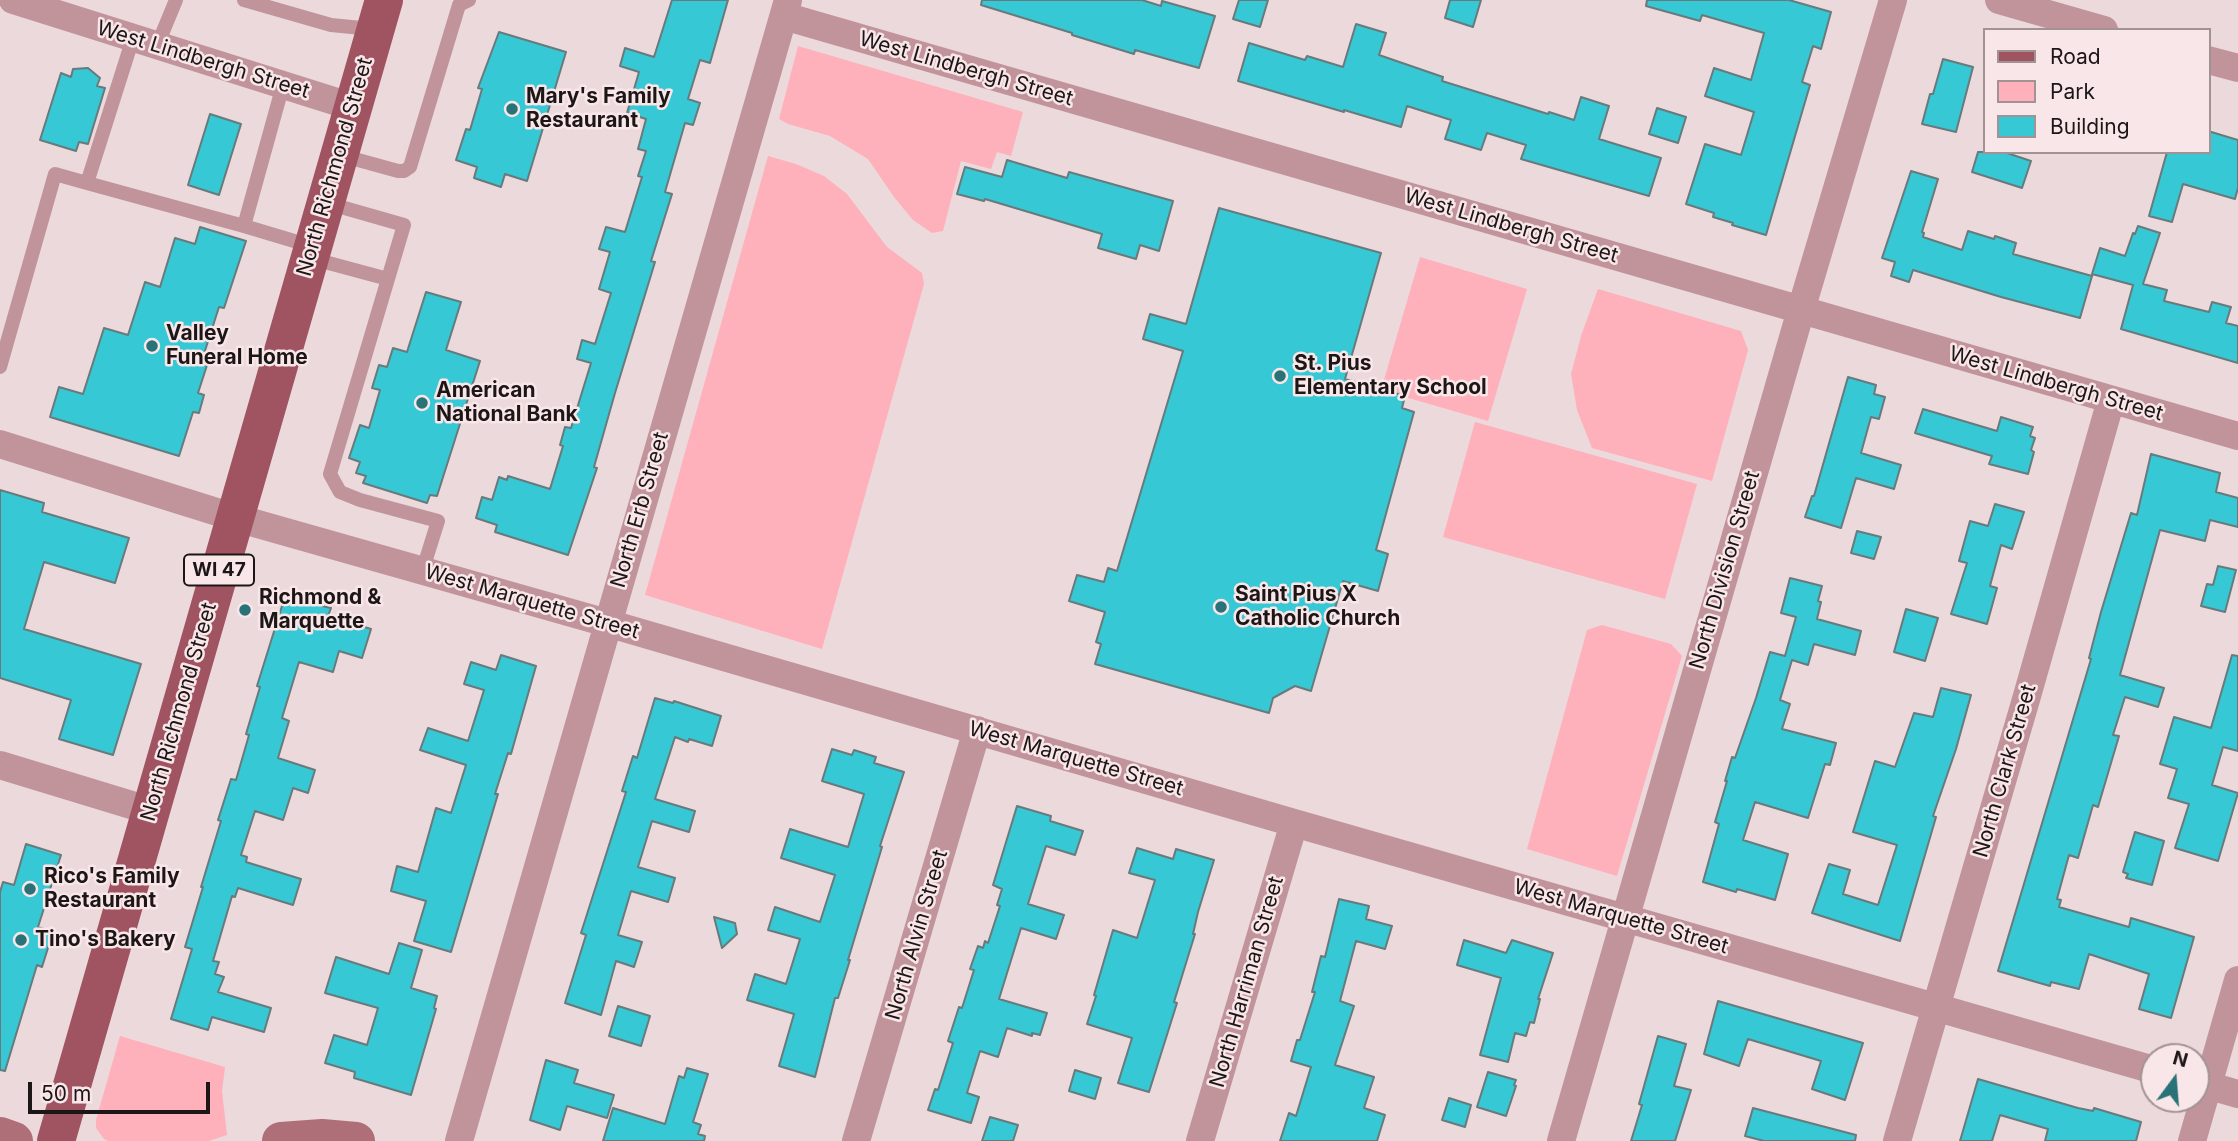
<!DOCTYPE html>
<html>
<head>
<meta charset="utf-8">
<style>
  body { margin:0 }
  #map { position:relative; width:2238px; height:1141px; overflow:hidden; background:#ecd9db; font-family:Inter,sans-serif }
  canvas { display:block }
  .legend { position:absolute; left:1983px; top:28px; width:228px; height:126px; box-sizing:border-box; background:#f9e6e8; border:2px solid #a19394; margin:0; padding:9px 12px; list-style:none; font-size:21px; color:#1c1616 }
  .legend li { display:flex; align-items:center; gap:14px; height:35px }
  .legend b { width:35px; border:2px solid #a19394 }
  .north { position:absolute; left:2140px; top:1043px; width:70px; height:70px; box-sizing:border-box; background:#f9e6e8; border:2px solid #a19394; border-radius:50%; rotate:16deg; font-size:19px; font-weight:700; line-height:28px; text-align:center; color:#1c1616 }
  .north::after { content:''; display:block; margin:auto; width:24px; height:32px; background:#287278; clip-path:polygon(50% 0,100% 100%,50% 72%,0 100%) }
  .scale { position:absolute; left:28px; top:1082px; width:182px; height:32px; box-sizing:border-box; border:4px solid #1c1616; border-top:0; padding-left:9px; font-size:21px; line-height:24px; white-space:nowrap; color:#1c1616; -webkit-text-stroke:5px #f9e6e8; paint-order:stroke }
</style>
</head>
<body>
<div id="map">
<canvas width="2238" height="1141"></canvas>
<ul class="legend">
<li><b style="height:9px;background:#a05461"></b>Road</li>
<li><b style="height:19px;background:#feb0bb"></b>Park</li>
<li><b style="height:19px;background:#36c8d4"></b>Building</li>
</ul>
<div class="north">N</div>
<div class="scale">50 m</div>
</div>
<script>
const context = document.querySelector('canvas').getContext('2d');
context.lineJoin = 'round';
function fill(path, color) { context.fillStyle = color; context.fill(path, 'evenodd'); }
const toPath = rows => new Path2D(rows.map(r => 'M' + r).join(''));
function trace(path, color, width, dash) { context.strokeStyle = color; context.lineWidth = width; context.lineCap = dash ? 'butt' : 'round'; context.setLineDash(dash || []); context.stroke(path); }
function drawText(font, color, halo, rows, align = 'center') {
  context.font = font + ' Inter,sans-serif'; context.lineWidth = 5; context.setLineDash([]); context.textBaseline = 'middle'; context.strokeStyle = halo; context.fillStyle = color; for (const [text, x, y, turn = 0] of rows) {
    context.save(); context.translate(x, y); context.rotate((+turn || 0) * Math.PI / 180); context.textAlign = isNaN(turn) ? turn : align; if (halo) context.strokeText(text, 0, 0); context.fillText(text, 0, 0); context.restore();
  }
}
fill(toPath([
  [798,46,1023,112,1011,156,997,152,991,169,961,161,943,231,932,233,913,220,894,197,868,159,830,136,788,124,779,119],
  [768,156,796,164,824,176,847,194,887,247,922,273,924,284,822,649,645,595],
  [1420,257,1527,289,1488,421,1381,390],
  [1598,289,1741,331,1748,350,1712,481,1592,448,1577,410,1571,374,1581,336],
  [1475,422,1697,484,1665,599,1443,537],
  [1602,625,1671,644,1682,656,1617,876,1527,849,1587,630],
  [120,1036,225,1067,222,1091,227,1135,209,1141,108,1141,104,1139,96,1128,96,1120]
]), '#feb0bb');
const building = toPath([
  [672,0,728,0,710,63,700,60,688,99,700,103,693,125,685,123,665,192,672,194,651,261,655,262,615,393,594,467,597,468,568,555,495,532,497,525,476,518,482,497,492,500,499,477,507,480,508,476,550,489,563,446,560,445,565,427,571,428,591,363,577,359,582,340,595,344,611,293,599,289,610,252,599,249,606,227,625,232,642,177,638,176,646,151,638,149,646,119,627,113,639,72,620,66,625,48,654,57,672,0],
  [982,0,1142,0,1161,6,1162,1,1215,16,1199,68,1135,50,1134,54,1072,35,1072,33,981,5,982,0],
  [1239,0,1268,0,1260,27,1233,19,1239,0],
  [1450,0,1481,0,1473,27,1445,18,1450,0],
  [1647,0,1789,0,1831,12,1821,49,1813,46,1802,82,1810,85,1766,235,1732,225,1733,223,1713,217,1714,213,1686,204,1705,144,1741,155,1754,112,1705,96,1714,68,1751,80,1764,33,1702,15,1700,21,1646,6,1647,0],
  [1356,24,1386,33,1379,55,1443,77,1442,81,1548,114,1549,112,1574,120,1581,97,1609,106,1599,139,1661,158,1649,196,1521,159,1526,145,1487,133,1481,150,1445,139,1451,120,1407,106,1401,127,1344,110,1344,112,1238,81,1249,43,1305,60,1307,56,1343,67,1356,24],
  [499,32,566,52,527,181,505,174,501,187,474,178,477,167,456,160,466,129,470,130,482,89,478,88,499,32],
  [1943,59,1973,67,1956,132,1922,124,1930,94,1933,94,1943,59],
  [88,68,100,78,97,86,105,88,88,144,79,142,76,151,40,140,61,73,71,77,73,69,88,68],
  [1657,108,1686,117,1678,143,1649,134,1657,108],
  [210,114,241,124,219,195,188,185,210,114],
  [2208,131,2238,140,2238,188,2235,199,2183,184,2172,222,2149,216,2167,152,2208,152,2208,131],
  [1978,152,2004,152,2031,161,2022,188,1972,172,1978,152],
  [1007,160,1067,178,1069,172,1173,201,1159,251,1140,245,1136,259,1098,248,1102,234,985,199,984,201,957,194,965,167,1002,177,1007,160],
  [1911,171,1938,179,1922,232,1924,233,1923,237,1962,250,1968,231,1994,239,1995,236,2016,243,2013,254,2092,276,2080,318,2001,297,1913,270,1909,282,1891,276,1895,262,1882,258,1911,171],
  [1219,208,1381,253,1345,379,1405,396,1402,408,1414,412,1376,550,1388,554,1378,591,1343,581,1311,691,1295,686,1273,698,1269,713,1095,664,1101,644,1096,642,1105,612,1069,601,1077,575,1104,582,1108,568,1117,571,1183,351,1143,339,1150,314,1186,324,1219,208],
  [2138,226,2160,233,2143,284,2167,290,2164,301,2209,312,2212,302,2231,307,2226,323,2238,326,2238,363,2121,329,2133,285,2092,274,2100,248,2125,256,2133,233,2135,234,2138,226],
  [200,227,246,241,224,308,219,307,203,357,209,359,198,393,204,395,199,413,193,412,179,456,50,417,59,387,83,394,104,328,128,335,145,282,160,287,175,238,195,244,200,227],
  [426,292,461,302,446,350,480,361,437,496,430,495,427,503,363,483,366,476,356,473,360,462,349,458,360,425,369,428,380,390,372,388,379,365,387,367,393,348,407,352,426,292],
  [1848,377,1876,385,1874,394,1885,397,1879,419,1871,417,1861,453,1901,465,1894,489,1856,478,1841,528,1805,517,1812,496,1814,496,1848,377],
  [1923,409,1997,431,2001,417,2033,427,2030,436,2035,438,2031,450,2034,452,2028,474,1989,464,1992,456,1915,433,1923,409],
  [2151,454,2220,473,2216,492,2238,498,2238,527,2210,520,2205,541,2160,530,2120,675,2164,688,2158,707,2125,697,2113,735,2119,736,2098,807,2093,805,2078,858,2069,855,2057,899,2061,900,2059,907,2129,927,2131,918,2194,937,2171,1018,2139,1009,2149,974,2089,954,2079,989,2051,982,2050,986,1998,971,2091,659,2089,658,2101,612,2131,513,2137,515,2151,454],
  [0,490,44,503,42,512,129,538,115,583,44,562,24,629,141,664,113,755,59,739,71,700,0,678,0,490],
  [1995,504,2024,512,2012,549,2001,545,1990,586,1997,588,1987,624,1951,614,1967,563,1959,561,1970,521,1988,526,1995,504],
  [1857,531,1881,537,1874,559,1851,553,1857,531],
  [2218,566,2236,570,2225,612,2201,606,2207,584,2213,585,2218,566],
  [1790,578,1822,586,1818,601,1821,602,1817,619,1861,631,1855,655,1814,644,1808,665,1792,660,1780,700,1790,704,1782,729,1836,743,1830,765,1825,764,1808,818,1755,802,1743,840,1788,854,1775,900,1737,889,1736,892,1703,882,1719,824,1715,822,1727,781,1725,781,1732,757,1735,758,1756,698,1770,652,1785,656,1796,617,1781,613,1790,578],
  [286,593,323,604,322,606,331,608,328,616,371,629,362,658,339,651,333,672,299,662,282,718,289,721,278,758,315,770,308,793,293,788,283,820,255,811,241,855,247,857,246,862,301,879,293,905,238,888,235,897,232,896,213,961,219,962,215,974,224,977,218,992,271,1008,264,1032,212,1017,208,1030,171,1019,192,949,185,947,203,887,201,887,221,821,218,820,231,779,236,780,249,735,246,734,260,687,257,686,286,593],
  [1906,609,1938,618,1925,661,1894,652,1906,609],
  [501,655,536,666,511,754,508,753,495,794,498,794,451,952,414,941,426,901,391,891,397,866,418,872,436,808,451,813,466,765,420,750,428,728,468,741,484,690,464,684,471,662,496,670,501,655],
  [2232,655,2238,656,2238,751,2223,747,2212,785,2238,793,2218,861,2175,848,2189,804,2168,798,2177,769,2160,764,2174,717,2211,728,2232,655],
  [1941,688,1971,695,1956,749,1933,816,1936,817,1900,941,1812,913,1829,864,1850,870,1843,894,1878,905,1897,845,1853,832,1875,761,1895,767,1914,713,1933,717,1941,688],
  [655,698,673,703,674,701,721,716,712,746,689,739,688,742,675,737,655,799,695,811,689,832,652,821,638,867,675,878,668,902,631,891,618,935,642,942,634,967,616,961,601,1015,565,1003,586,935,581,933,626,792,622,791,633,756,637,758,655,698],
  [832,749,852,755,854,750,876,757,874,763,904,772,880,846,882,847,848,960,850,960,838,998,835,998,815,1077,779,1066,794,1014,747,1000,755,974,786,984,800,939,768,930,775,907,820,922,835,875,781,858,790,829,848,847,864,794,822,781,832,749],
  [1017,806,1051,816,1050,821,1083,831,1075,855,1046,846,1028,904,1064,915,1056,939,1021,928,999,999,1047,1013,1040,1035,1032,1033,1032,1036,1007,1028,998,1057,980,1051,967,1093,979,1097,971,1123,928,1110,935,1089,938,1090,953,1043,948,1041,959,1007,962,1008,974,970,970,969,978,946,983,948,985,941,988,943,1000,906,997,905,1002,889,993,885,1017,806],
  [2135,832,2164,841,2152,885,2126,878,2128,874,2123,872,2135,832],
  [26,844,61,855,38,927,53,932,42,967,37,965,5,1071,0,1070,0,892,3,882,14,885,26,844],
  [1137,848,1173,859,1176,849,1214,860,1198,912,1193,934,1195,934,1174,1002,1177,1003,1149,1092,1118,1083,1132,1038,1087,1024,1096,996,1094,995,1113,930,1137,938,1155,880,1129,873,1137,848],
  [1339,899,1369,906,1366,919,1392,926,1385,949,1356,941,1340,1001,1354,1006,1335,1065,1374,1077,1364,1108,1385,1115,1377,1141,1280,1141,1289,1113,1296,1116,1311,1067,1291,1061,1297,1040,1300,1040,1315,992,1312,992,1321,956,1325,957,1339,899],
  [714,917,735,923,737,934,722,948,714,917],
  [1464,940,1506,953,1512,940,1553,953,1538,999,1540,999,1534,1023,1530,1022,1526,1036,1515,1033,1508,1062,1480,1055,1501,978,1457,965,1464,940],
  [399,943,422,950,411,988,437,996,434,1008,436,1009,411,1095,354,1078,355,1072,325,1063,334,1035,367,1045,378,1008,325,993,336,957,389,974,399,943],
  [1718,1001,1863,1043,1845,1100,1812,1089,1821,1061,1748,1039,1739,1066,1704,1054,1718,1001],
  [618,1006,650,1016,641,1046,609,1036,618,1006],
  [1658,1036,1686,1044,1674,1086,1691,1090,1675,1141,1631,1141,1642,1105,1639,1104,1658,1036],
  [546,1060,578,1070,574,1083,614,1095,607,1118,567,1106,560,1130,530,1120,546,1060],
  [687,1068,708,1074,693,1122,701,1125,698,1134,705,1136,704,1141,603,1141,613,1108,665,1124,679,1076,684,1078,687,1068],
  [1075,1070,1101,1078,1095,1099,1069,1091,1075,1070],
  [1488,1072,1516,1080,1514,1085,1516,1086,1506,1116,1477,1107,1488,1072],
  [1978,1079,2078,1108,2093,1111,2094,1108,2141,1122,2136,1141,2045,1141,2048,1129,2000,1115,1992,1141,1960,1141,1978,1079],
  [1449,1098,1471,1105,1465,1127,1442,1120,1449,1098],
  [1753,1108,1856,1135,1855,1141,1764,1141,1745,1136,1753,1108],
  [990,1117,1018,1125,1013,1141,982,1141,990,1117]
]);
fill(building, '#36c8d4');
trace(building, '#687a7b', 2);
trace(toPath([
  [244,0,331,25,372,29],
  [157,46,176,0],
  [283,85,244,226,311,246],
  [340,155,398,171,404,171,410,167,459,5,469,0],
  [87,183,244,226],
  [327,203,404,225,330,474,340,492,360,500,438,521,422,572],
  [310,258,388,279],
  [0,367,55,174,87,183,133,38]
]), '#c0949a', 14);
trace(toPath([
  [13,0,353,107],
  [1999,0,2104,30],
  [784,16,2238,436],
  [2208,60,2238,68],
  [0,444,233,517,607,623,1294,823,2154,1070],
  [0,765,151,811],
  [2196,1082,2238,1094],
  [459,1141,788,0],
  [856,1141,977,730],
  [1200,1141,1294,823],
  [1561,1141,1801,310,1893,0],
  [1897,1141,2027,696,2111,400],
  [2192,1141,2238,980]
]), '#c0949a', 28);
trace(toPath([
  [0,1136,14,1141],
  [281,1141,322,1138,356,1141]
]), '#ae6f79', 38);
trace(toPath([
  [56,1141,384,0]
]), '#a05461', 38);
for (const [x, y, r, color] of [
  [512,109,7,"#287278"],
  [152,346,7,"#287278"],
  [1280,376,7,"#287278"],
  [422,403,7,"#287278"],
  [1221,607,7,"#287278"],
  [245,610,7,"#287278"],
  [30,889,7,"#287278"],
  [21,940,7,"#287278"]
]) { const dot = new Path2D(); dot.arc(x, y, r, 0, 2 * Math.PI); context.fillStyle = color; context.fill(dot); trace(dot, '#f9e6e8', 2.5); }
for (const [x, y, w] of [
  [219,570,70]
]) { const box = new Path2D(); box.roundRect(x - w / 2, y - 15.5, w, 31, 5); context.fillStyle = '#f9e6e8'; context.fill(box); trace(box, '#1c1616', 2); }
drawText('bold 19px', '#1c1616', null, [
  ["WI 47",219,570]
]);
drawText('21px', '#1c1616', '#f9e6e8', [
  ["West Lindbergh Street",203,60,17],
  ["West Lindbergh Street",966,69,16],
  ["North Richmond Street",335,167,-74],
  ["West Lindbergh Street",1511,226,16],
  ["West Lindbergh Street",2056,384,16],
  ["North Erb Street",640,510,-74],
  ["North Division Street",1725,570,-74],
  ["West Marquette Street",532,602,16],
  ["North Richmond Street",179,712,-74],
  ["West Marquette Street",1076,759,16],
  ["North Clark Street",2005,771,-74],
  ["West Marquette Street",1621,917,16],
  ["North Alvin Street",917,935,-74],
  ["North Harriman Street",1247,982,-74]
]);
drawText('bold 21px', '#1c1616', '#f9e6e8', [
  ["Mary's Family",526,97],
  ["Restaurant",526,121],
  ["Valley",166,334],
  ["Funeral Home",166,358],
  ["St. Pius",1294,364],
  ["Elementary School",1294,388],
  ["American",436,391],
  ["National Bank",436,415],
  ["Saint Pius X",1235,595],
  ["Catholic Church",1235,619],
  ["Richmond &",259,598],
  ["Marquette",259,622],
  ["Rico's Family",44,877],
  ["Restaurant",44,901],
  ["Tino's Bakery",35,940]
], 'left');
</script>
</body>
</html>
